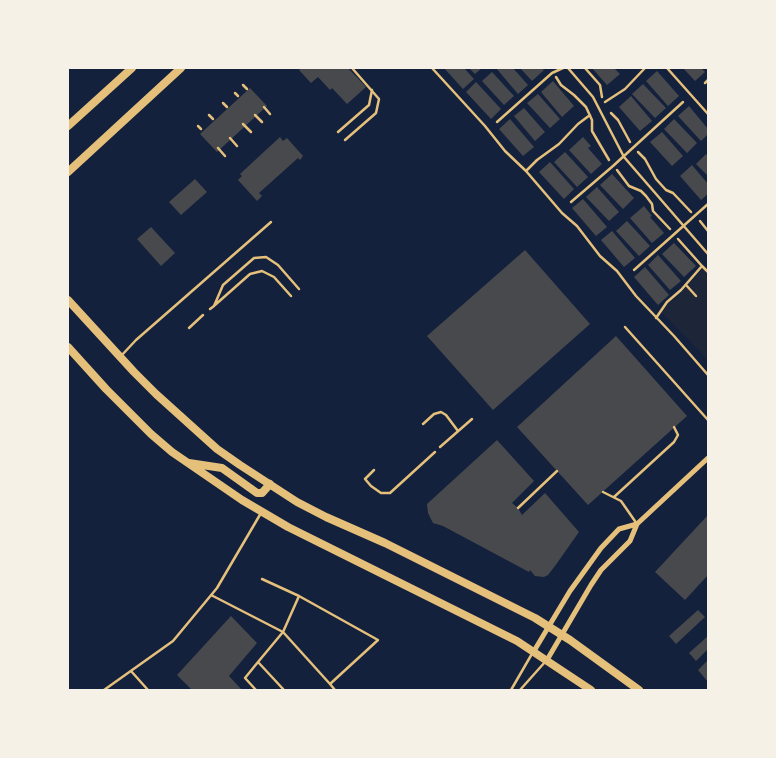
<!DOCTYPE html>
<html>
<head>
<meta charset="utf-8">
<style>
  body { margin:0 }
  #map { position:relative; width:776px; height:758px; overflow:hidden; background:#14213d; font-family:"DM Sans",sans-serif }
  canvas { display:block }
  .frame { position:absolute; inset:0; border:69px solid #f6f1e7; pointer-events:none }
</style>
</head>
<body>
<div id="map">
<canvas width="776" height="758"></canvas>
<div class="frame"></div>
</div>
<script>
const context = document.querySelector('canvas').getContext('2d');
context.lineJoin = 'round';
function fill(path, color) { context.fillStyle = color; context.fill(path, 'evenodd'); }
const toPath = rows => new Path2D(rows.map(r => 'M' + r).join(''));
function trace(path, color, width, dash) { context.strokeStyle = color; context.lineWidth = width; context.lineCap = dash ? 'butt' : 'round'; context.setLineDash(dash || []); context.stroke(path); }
fill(toPath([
  [703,268,708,274,708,360,662,313,668,304,676,298]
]), '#1d2539');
fill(toPath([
  [302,68,348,68,366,87,347,104,332,88,330,90,318,77,311,83,299,70],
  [444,68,464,68,474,79,463,89],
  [469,68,482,68,475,74],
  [496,68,513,68,528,85,518,94],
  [520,68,541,68,544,70,532,81],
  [592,68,614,68,620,74,607,85],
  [683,68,701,68,705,72,695,81],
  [657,71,679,96,668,106,646,81],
  [492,72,514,96,504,105,482,81],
  [553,81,574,106,562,117,541,92],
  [476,82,501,109,491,119,466,92],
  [643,84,666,108,655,118,632,94],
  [250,88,267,106,217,152,200,134],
  [538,94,560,119,550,128,527,103],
  [631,96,652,121,640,131,619,107],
  [689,106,708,129,708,134,701,141,678,116],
  [524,108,545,132,535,141,514,116],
  [510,119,534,147,523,156,499,129],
  [674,119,697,143,687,153,664,129],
  [662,132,683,156,672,166,650,142],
  [280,137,283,141,287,138,303,156,300,160,298,158,259,193,262,196,257,201,238,180,242,176,240,174],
  [583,137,591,146,588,148,602,164,591,174,569,150],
  [565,152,588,177,577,187,554,162],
  [706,154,708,157,708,176,696,164],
  [550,162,574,189,564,199,539,172],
  [692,165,708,184,708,194,701,200,680,176],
  [612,174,634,198,623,209,600,185],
  [195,179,207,192,181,215,169,202],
  [597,187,619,212,609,221,586,197],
  [583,199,607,227,596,236,572,208],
  [644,206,652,216,650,217,664,233,652,243,630,218],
  [627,221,650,246,639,256,616,231],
  [151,227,175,253,161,266,137,239],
  [612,231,635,258,624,267,601,240],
  [674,243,696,266,684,277,662,254],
  [525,250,590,324,493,410,427,336],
  [658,255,681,281,670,290,648,265],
  [645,267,669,295,658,305,634,277],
  [616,336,687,416,588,505,517,427],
  [497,440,534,481,512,503,518,508,522,515,545,493,579,532,555,566,548,575,544,577,535,576,530,570,529,572,443,526,433,523,428,513,427,504],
  [708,515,708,575,685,600,655,572],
  [698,610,705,617,676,644,669,636],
  [231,616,257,643,229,676,242,690,192,690,177,675],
  [708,636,708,649,696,661,689,653],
  [708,660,708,682,698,670]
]), '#48494c');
trace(toPath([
  [432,68,485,126,505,151,526,171,562,213,577,226,600,256,617,271,636,296,674,336,708,375],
  [585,68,600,85,602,97],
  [667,68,708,114],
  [556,77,561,85,574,95,586,107,592,120,592,131,609,160],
  [605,102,625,89,645,68],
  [611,113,618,120,630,142],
  [638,152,645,159,656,179,666,190,673,193,691,212],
  [617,170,629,186,641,191,646,196,652,204,653,211,670,229],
  [526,171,537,160,559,144,578,124,590,115],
  [700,221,708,231],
  [678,239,702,266],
  [686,285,696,296],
  [656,318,667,302,681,290,702,266,708,272],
  [518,508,557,471]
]), '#e5c07b', 2.5);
trace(toPath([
  [568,68,593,97,624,157,708,254],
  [705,83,708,80],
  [243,85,247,89],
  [235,93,238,96],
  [223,103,227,107],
  [264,107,270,114],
  [209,115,213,119],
  [255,115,262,122],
  [497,122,552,73,563,68],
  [243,124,251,132],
  [198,126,201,129],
  [338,132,369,105,372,90],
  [230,138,237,146],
  [345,140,376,113,379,99,352,68],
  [218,148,225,156],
  [571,202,613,166,683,102],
  [634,270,708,204],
  [215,305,250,274,262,271,274,277,291,296],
  [210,309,214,306,223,285,254,258,266,257,278,265,299,289],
  [625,327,708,420],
  [189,328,203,315],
  [121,356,136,340,271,222],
  [423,424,434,414,441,412,446,415,458,431],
  [440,447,472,419],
  [374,470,365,479,371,486,381,493,390,493,435,452],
  [603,492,621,501,637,524],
  [614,497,674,442,678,435,674,427],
  [262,579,299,596,283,632,258,662,284,690],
  [211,595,283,632,330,684],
  [299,596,378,640,330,684,335,690],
  [131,671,148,690],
  [104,690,173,641,217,588,261,513],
  [256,690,245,678,258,662],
  [511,690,533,652],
  [520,690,545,662]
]), '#e5c07b', 2.5);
trace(toPath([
  [534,651,570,591,601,548,619,529,637,524],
  [547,660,591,585,601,570,630,541,637,524,708,458]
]), '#e5c07b', 5);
trace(toPath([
  [68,126,132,68],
  [68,172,181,68],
  [68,300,134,372,156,394,217,449,240,465,297,502,326,517,385,543,535,618,570,640,639,690],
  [68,347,106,389,151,434,172,452,242,500,288,527,517,641,591,690],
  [189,463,222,468,257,493,262,493,270,484]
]), '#e5c07b', 8);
</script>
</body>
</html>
